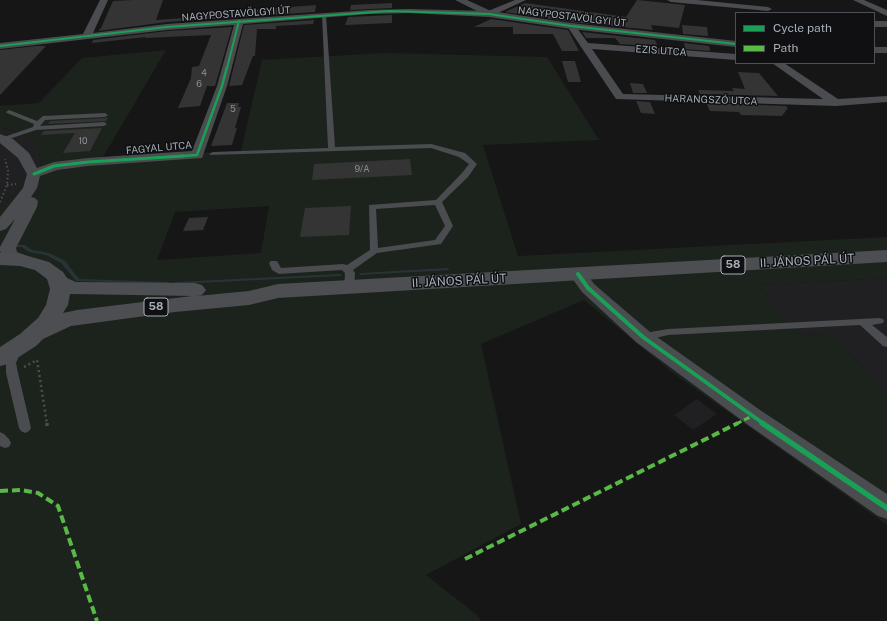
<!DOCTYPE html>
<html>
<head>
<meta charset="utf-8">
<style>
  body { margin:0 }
  #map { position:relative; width:887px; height:621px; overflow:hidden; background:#161616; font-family:"Public Sans",sans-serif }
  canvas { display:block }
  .legend { position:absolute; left:735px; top:12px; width:140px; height:52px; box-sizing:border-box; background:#101012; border:1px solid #4c4f54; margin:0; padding:5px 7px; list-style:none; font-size:12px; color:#a6aeb8 }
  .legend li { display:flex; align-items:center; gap:8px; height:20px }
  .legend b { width:20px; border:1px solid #4c4f54 }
</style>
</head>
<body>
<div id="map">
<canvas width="887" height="621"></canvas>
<ul class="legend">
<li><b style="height:5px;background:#1a9f57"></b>Cycle path</li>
<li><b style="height:5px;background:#58b947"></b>Path</li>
</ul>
</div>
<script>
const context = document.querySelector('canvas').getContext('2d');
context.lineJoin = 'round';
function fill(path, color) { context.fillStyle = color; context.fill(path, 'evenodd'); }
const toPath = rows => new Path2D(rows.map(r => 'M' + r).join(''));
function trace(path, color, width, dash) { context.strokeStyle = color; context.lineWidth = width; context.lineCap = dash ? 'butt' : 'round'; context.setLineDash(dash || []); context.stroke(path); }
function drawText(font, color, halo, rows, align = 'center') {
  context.font = font + ' "Public Sans",sans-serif'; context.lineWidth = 3; context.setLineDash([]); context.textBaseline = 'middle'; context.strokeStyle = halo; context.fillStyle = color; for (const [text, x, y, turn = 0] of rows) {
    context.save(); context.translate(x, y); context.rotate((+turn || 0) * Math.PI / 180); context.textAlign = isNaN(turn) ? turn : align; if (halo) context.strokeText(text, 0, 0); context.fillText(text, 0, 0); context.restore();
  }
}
fill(toPath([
  [0,127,26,135,36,144,42,163,40,169,0,208],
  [887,278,887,394,832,334,798,335,758,285],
  [697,399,717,414,693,430,674,415]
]), '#202022');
fill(toPath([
  [166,50,103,157,241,151,262,60,384,53,547,57,599,140,483,145,518,256,887,237,887,278,758,285,798,335,832,334,887,394,887,525,673,373,584,300,481,344,521,524,426,575,477,615,481,621,0,621,0,208,40,169,42,163,36,144,26,135,0,127,0,106,39,103,82,58],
  [269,206,261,253,157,260,175,212]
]), '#1c231c');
fill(toPath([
  [15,245,25,245,32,250,49,253,65,261,79,279,168,282,170,283,168,284,78,281,76,281,61,263,46,255,29,252,22,247,15,247,15,245],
  [447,268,449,269,449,270,361,275,359,274,361,273,447,268],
  [339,274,341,274,341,276,176,284,174,283,176,282,339,274]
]), '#283338');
fill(toPath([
  [133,0,163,0,156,20,198,17,198,14,316,5,315,12,167,22,98,31,101,28,113,1],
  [637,0,685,5,679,28,651,25,653,30,571,22,505,12,525,3,626,17],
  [392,3,392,8,350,10,351,5],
  [392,15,392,23,345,25,348,17],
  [491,19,568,30,579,51,562,51,553,34,513,34,513,27,474,27],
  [314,20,313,24,276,26,276,29,257,29,255,56,253,56,242,85,229,86,244,25],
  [682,25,707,27,708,36,683,34],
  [232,27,215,86,207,86,200,106,178,108,191,78,192,67,199,66,211,35,145,38,146,37,92,43,93,40,167,31],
  [582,32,655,40,657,45,651,44,652,46,620,44,615,38,586,38],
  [684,43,709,46,710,51,685,49],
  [36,46,46,46,0,95,0,50],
  [562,61,575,61,581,82,568,82],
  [738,72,759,73,778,96,700,94,698,90,734,91,732,88,745,89],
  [630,83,643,84,647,93,633,93],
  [636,101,650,102,655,114,641,113],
  [227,103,239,103,238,107,241,107,235,128,237,128,232,145,211,146],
  [706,103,786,106,788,108,782,116,741,115,739,112,710,111],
  [108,117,106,121,48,124,50,121,105,118],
  [102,128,90,151,63,153,75,133,41,135,44,131],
  [410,159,412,175,312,180,314,164],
  [351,206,349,235,300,237,305,208],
  [208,217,203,230,183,231,189,218]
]), '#343435');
trace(toPath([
  [7,185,16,184],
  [0,202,7,185,8,171,5,159]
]), '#4c4d51', 2, [1.5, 2.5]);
trace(toPath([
  [24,367,37,360,47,424]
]), '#4c4d51', 2.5, [2, 3]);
trace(toPath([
  [47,423,47,426]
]), '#4c4d51', 3.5, [3, 4]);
fill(toPath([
  [324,14,326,15,335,147,431,144,465,153,477,164,468,177,442,202,453,226,441,244,377,253,353,270,355,273,354,288,349,291,344,288,345,273,342,270,279,274,272,270,269,263,271,261,277,261,281,268,343,264,347,265,370,250,369,205,436,200,462,173,469,164,459,157,431,148,211,155,209,154,213,152,328,148,322,15,324,14],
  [435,205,445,226,435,240,378,248,376,209,435,205],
  [9,110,37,121,43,116,105,113,108,115,105,117,45,120,40,126,104,122,107,124,104,126,36,130,3,141,1,140,1,138,33,127,34,124,7,113,6,112,9,110],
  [879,318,883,319,884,321,883,323,872,325,887,337,887,347,883,346,860,325,668,335,643,341,639,340,638,337,639,334,668,329,879,318],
  [17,345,21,346,22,349,16,363,18,373,31,428,29,431,25,433,21,431,19,428,6,373,6,363,13,346,17,345],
  [0,432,4,434,9,439,11,443,9,447,5,448,0,446,0,432]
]), '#4a4c4f');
fill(toPath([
  [100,0,108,0,93,33,167,24,369,10,409,9,488,11,515,0,526,0,489,17,409,13,369,14,243,24,227,86,202,158,88,166,57,170,40,176,37,188,31,197,35,198,38,201,37,207,16,248,17,252,27,256,30,260,27,264,21,265,15,264,3,259,0,251,0,247,15,219,6,229,0,231,0,217,23,188,27,174,18,158,0,143,0,134,13,139,29,153,37,168,54,162,88,158,192,151,217,86,234,25,167,30,0,49,0,43,83,34,100,0],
  [667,0,697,0,768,7,772,9,768,11,671,2,667,0],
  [853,0,864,0,887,10,887,16,853,0],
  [874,21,887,21,887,27,874,27,874,21],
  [571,23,574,24,588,43,736,54,736,60,592,49,623,94,823,99,772,63,784,63,838,99,887,96,887,102,836,106,616,99,567,26,571,23],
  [578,269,584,270,594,284,650,332,760,410,887,494,887,519,878,516,744,422,636,342,582,292,569,274,572,270,578,269]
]), '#4a4c4f');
fill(toPath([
  [455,0,467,0,491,11,571,23,736,41,736,47,571,29,489,17,455,0],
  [874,47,887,47,887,53,874,53,874,47]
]), '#484b4d');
fill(toPath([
  [887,250,887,262,278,298,249,305,175,312,71,326,43,339,36,346,8,364,0,366,0,347,20,334,38,318,46,305,50,289,47,279,35,270,20,266,0,265,0,253,21,254,49,262,63,272,67,278,76,282,195,283,202,285,206,290,202,295,197,296,249,291,278,284,887,250],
  [70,294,73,294,192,296,77,310,63,313,68,305,70,294]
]), '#4c4e51');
trace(toPath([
  [736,424,752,416]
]), '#58b947', 3, [6, 3]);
trace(toPath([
  [0,491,21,490,38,493,58,506,97,621],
  [465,559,738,423]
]), '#58b947', 4, [8, 4]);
trace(toPath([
  [0,46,167,27,389,11,489,14,571,26,736,44],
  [227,68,239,21]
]), '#1a9f57', 2);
trace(toPath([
  [168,157,197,155,222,86,227,67]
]), '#1a9f57', 2.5);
trace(toPath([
  [34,174,54,166,88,162,183,156]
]), '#1a9f57', 3);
trace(toPath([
  [578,274,588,288,643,337,764,424]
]), '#1a9f57', 4);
trace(toPath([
  [762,423,887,508]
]), '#1a9f57', 5.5);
drawText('9px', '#8a9097', null, [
  ["4",204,73],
  ["6",199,84],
  ["5",233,109],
  ["10",83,141],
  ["9/A",362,169]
]);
drawText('10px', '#a6aeb8', '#101012', [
  ["NAGYPOSTAVÖLGYI ÚT",236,14,-4],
  ["NAGYPOSTAVÖLGYI ÚT",572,17,7],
  ["EZIS UTCA",661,51,4],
  ["HARANGSZÓ UTCA",711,100,2],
  ["FAGYAL UTCA",159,148,-5]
]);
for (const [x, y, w] of [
  [733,265,24],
  [156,307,24]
]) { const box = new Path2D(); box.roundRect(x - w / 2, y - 9, w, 18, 3); context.fillStyle = '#101012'; context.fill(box); trace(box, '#a6aeb8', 1); }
drawText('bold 11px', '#a6aeb8', null, [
  ["58",733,265],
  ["58",156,307]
]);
drawText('12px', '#a6aeb8', '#101012', [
  ["II. JÁNOS PÁL ÚT",807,261,-3],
  ["II. JÁNOS PÁL ÚT",459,281,-3]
]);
</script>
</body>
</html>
